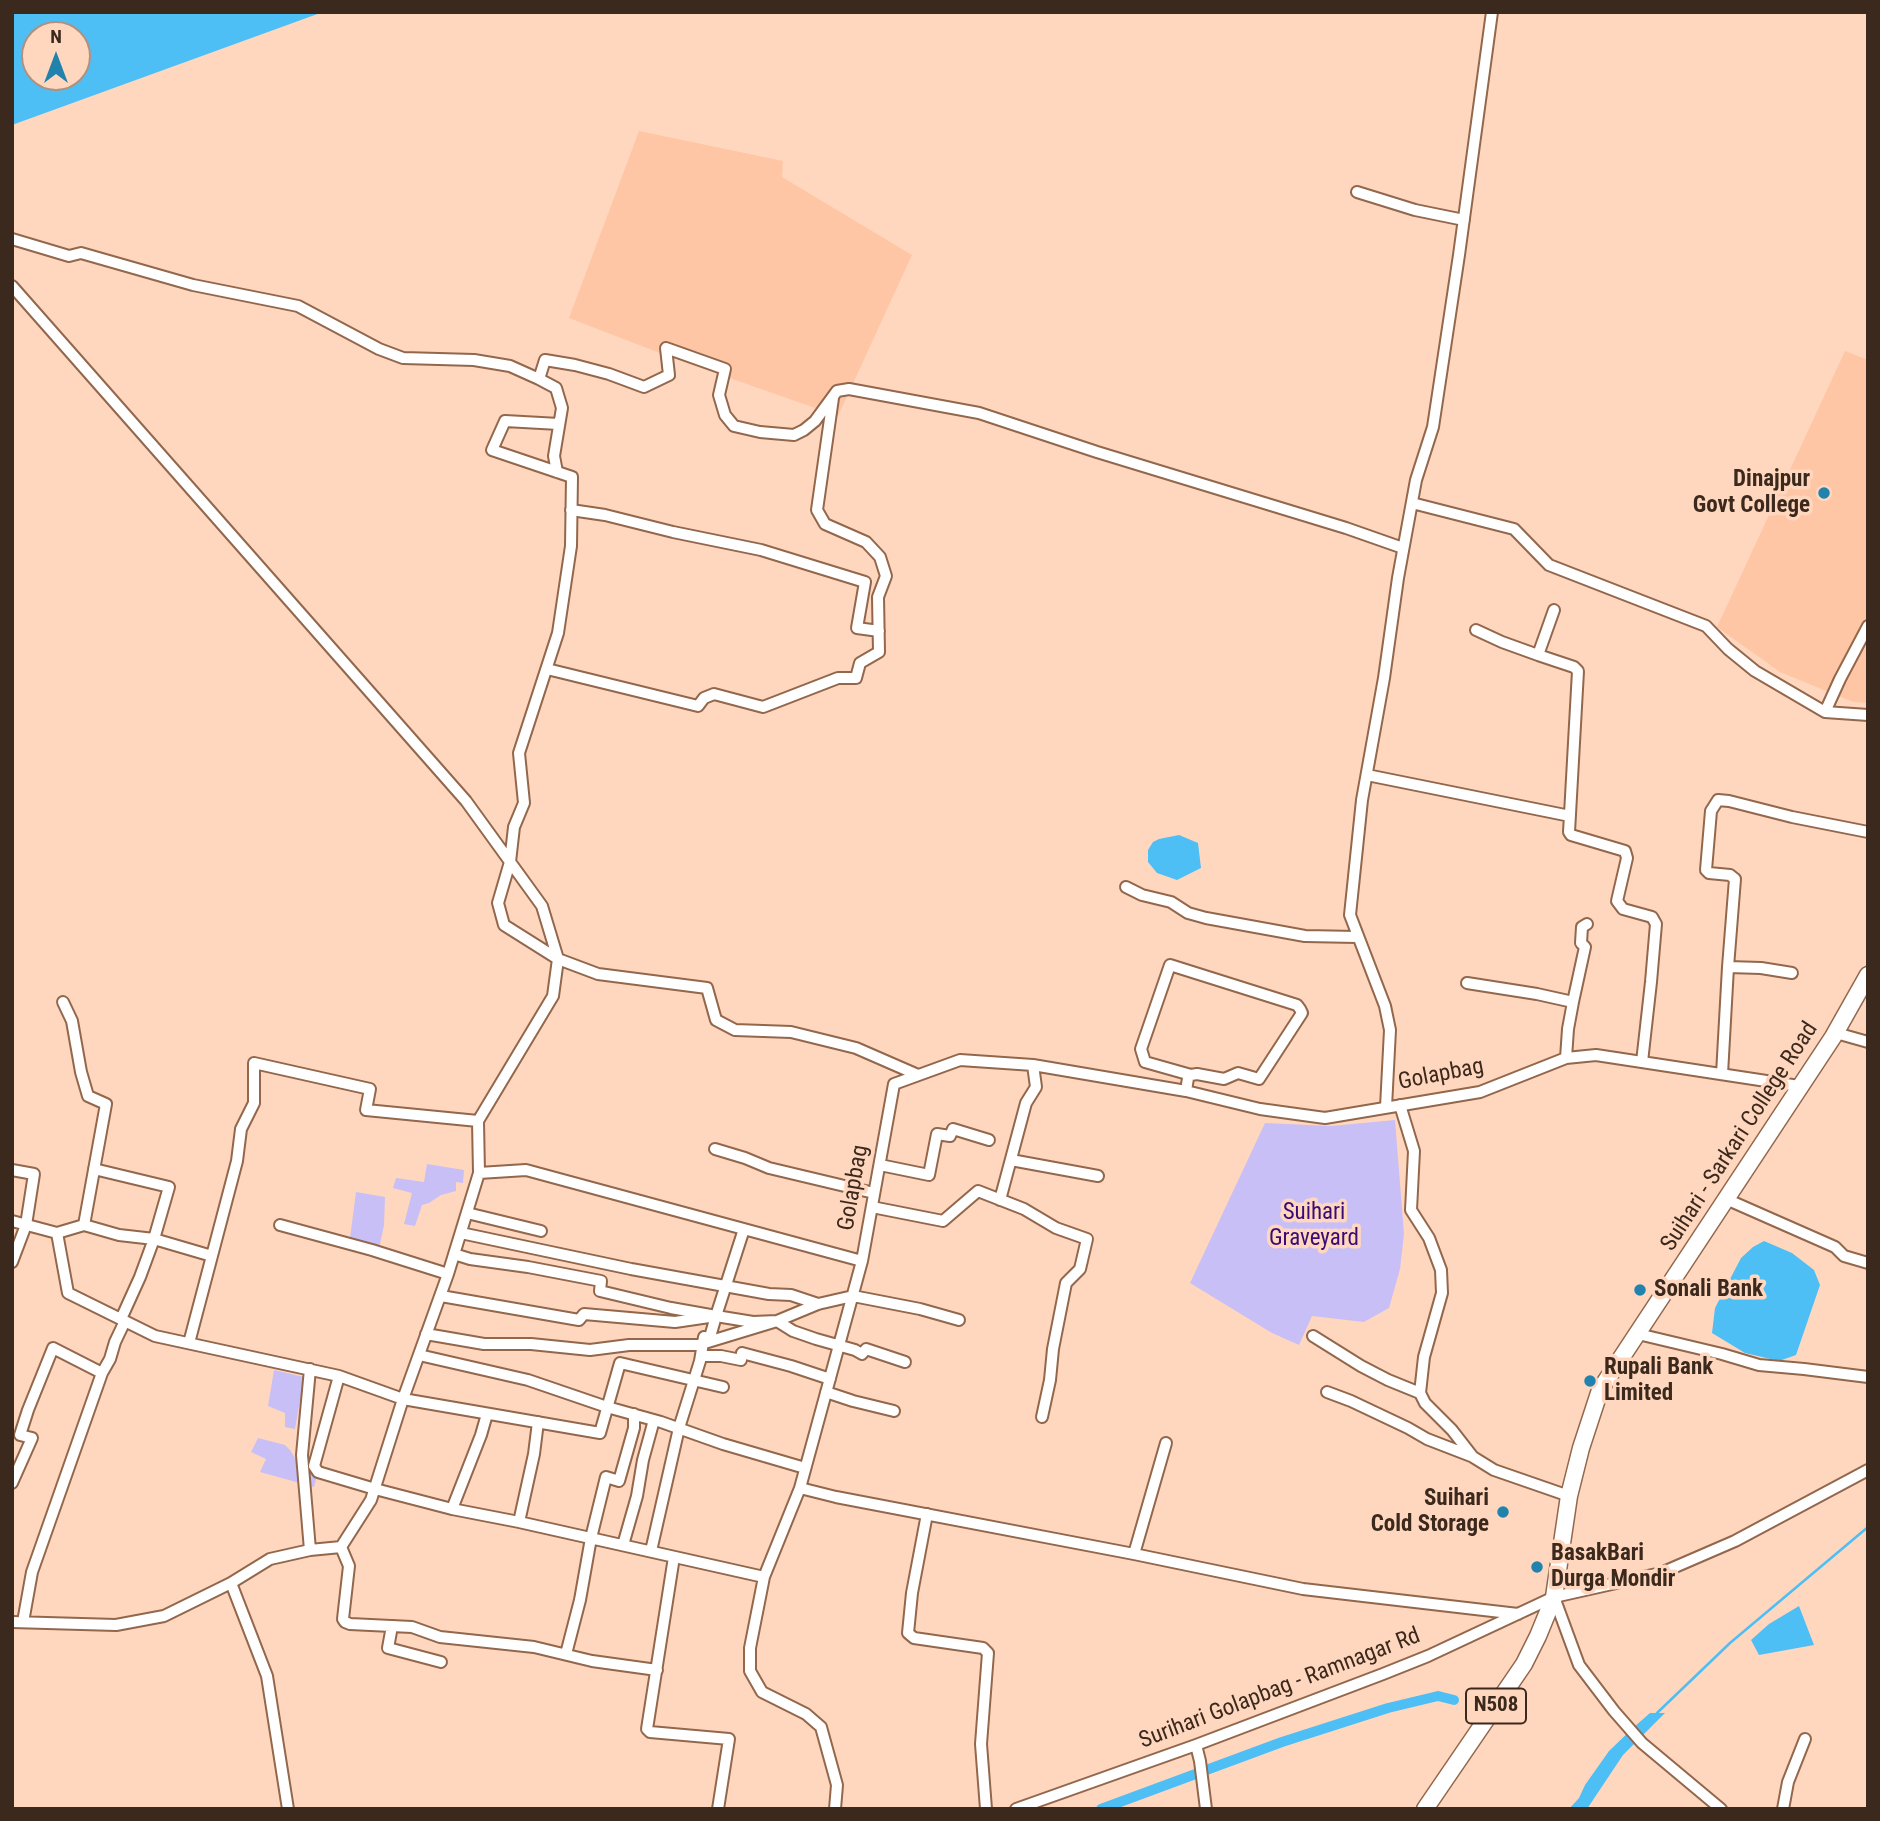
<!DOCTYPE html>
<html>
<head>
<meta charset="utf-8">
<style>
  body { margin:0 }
  #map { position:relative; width:1880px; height:1821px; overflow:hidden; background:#ffd7bf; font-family:"Roboto Condensed",sans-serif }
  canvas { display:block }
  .frame { position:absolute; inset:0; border:14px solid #3c291d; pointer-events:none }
  .north { position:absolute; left:21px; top:21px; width:70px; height:70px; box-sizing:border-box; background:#ffd7bf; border:2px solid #b1917e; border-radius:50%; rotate:0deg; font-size:19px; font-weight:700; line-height:28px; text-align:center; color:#3c291d }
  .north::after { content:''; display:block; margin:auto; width:24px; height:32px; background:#2182ae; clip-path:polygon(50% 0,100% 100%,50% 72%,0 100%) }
</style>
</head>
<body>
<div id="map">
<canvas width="1880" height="1821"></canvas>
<div class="frame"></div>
<div class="north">N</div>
</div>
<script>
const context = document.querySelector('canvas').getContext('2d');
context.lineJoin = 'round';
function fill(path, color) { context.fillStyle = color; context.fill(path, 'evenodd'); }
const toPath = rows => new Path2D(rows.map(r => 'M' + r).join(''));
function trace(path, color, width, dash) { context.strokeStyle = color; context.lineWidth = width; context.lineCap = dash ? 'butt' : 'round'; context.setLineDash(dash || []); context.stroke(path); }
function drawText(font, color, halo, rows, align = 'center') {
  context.font = font + ' "Roboto Condensed",sans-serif'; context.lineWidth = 7; context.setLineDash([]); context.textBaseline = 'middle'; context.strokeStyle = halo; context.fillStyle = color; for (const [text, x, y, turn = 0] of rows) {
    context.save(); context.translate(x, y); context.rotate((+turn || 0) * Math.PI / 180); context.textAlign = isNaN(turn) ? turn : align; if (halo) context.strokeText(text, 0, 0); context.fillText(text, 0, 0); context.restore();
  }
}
fill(toPath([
  [639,131,783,161,782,177,912,255,838,416,678,360,569,318],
  [1845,351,1868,360,1868,703,1853,702,1780,672,1717,627]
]), '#fec6a4');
fill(toPath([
  [1395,1120,1404,1234,1400,1269,1389,1308,1364,1322,1312,1316,1299,1345,1272,1333,1190,1283,1265,1123,1331,1126],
  [427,1164,464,1170,463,1183,456,1182,456,1191,441,1195,429,1203,422,1205,415,1226,404,1224,412,1193,393,1188,396,1178,424,1182],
  [356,1192,385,1197,384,1225,379,1249,350,1238],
  [274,1370,304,1377,295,1429,285,1427,285,1413,268,1406],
  [258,1438,285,1445,290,1450,298,1463,309,1461,318,1472,314,1487,260,1472,266,1459,251,1452]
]), '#c9bff7');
fill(toPath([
  [12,12,323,12,12,125],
  [35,35,77,35,77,77,35,77],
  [1179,835,1198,843,1201,868,1177,880,1157,873,1148,862,1148,850,1153,842,1159,839],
  [1764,1241,1792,1253,1814,1270,1820,1285,1796,1355,1779,1361,1745,1353,1712,1333,1715,1308,1741,1258,1753,1247],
  [1799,1606,1814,1645,1759,1655,1751,1640,1769,1624],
  [1650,1713,1665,1713,1623,1755,1587,1809,1569,1809,1579,1798,1585,1785,1609,1751,1634,1727]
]), '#4dbff5');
trace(toPath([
  [1657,1713,1730,1643,1868,1527]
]), '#4dbff5', 2.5);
trace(toPath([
  [1101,1809,1282,1742,1388,1708,1438,1696,1454,1700]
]), '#4dbff5', 10);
const minor = toPath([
  [1357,192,1415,210,1464,220],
  [12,239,69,256,81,253,193,285,298,306,379,349,403,358,474,360,510,366,539,379],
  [12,286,466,801,542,906,558,959,553,996,478,1121,479,1173,448,1274,403,1399,371,1500,341,1547,310,1550,270,1559,231,1583,267,1676,288,1809],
  [559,424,505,421,492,450,572,477,571,546,558,633,519,753,524,803,514,827,510,862,498,903,504,925,558,959,598,974,707,988,716,1020,735,1030,791,1032,856,1048,918,1075],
  [557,472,554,456,562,408,556,388,539,379,545,360,575,365,609,374,644,387,669,375,666,348,725,369,719,395,725,415,734,426,760,432,794,435,804,430,815,421,837,391,849,389,979,413,1097,452,1346,528,1403,548],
  [1412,503,1514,529,1549,565,1706,626,1728,649,1755,671,1825,712,1868,715],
  [571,510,605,515,673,532,761,550,865,582,857,628,879,631],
  [1554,610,1538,655,1574,667,1578,671,1569,832,1571,835,1625,851,1627,858,1617,901,1623,909,1652,917,1656,924,1651,982,1642,1062],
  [1476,630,1502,642,1538,655],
  [547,669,698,706,704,698,714,694,763,707,838,678,856,678,860,663,879,652,878,597,886,576,880,557,866,542,825,524,817,510,833,398],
  [1825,712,1840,679,1868,626],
  [1367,775,1570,816],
  [1126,887,1142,895,1171,902,1188,913,1206,918,1305,936,1357,937],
  [1792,973,1761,968,1728,967,1735,879,1730,875,1709,873,1706,870,1711,811,1718,800,1729,801,1792,817,1868,832],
  [1467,983,1537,994,1573,1002,1568,1029,1566,1058],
  [1573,1002,1585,947,1581,943,1582,927,1587,924],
  [1836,1033,1868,1042],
  [1722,1074,1728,967],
  [1186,1091,1188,1078,1191,1075,1197,1074,1224,1079,1238,1073,1259,1079,1302,1013,1300,1009,1297,1005,1170,965,1141,1049,1145,1062,1191,1075],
  [1400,1105,1414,1151,1411,1210,1429,1238,1441,1270,1442,1293,1424,1357,1420,1393,1425,1403,1452,1430,1473,1457,1494,1470,1569,1496],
  [1386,1107,1390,1030,1385,1006,1350,915,1362,800,1384,678,1398,578,1416,480,1433,427,1459,255,1492,12],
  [715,1149,745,1158,769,1168,874,1193],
  [1011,1160,1098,1176],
  [880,1165,929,1175,937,1134,950,1136,953,1129,989,1140],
  [94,1169,169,1187,154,1239,212,1256],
  [12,1170,34,1174,26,1225,12,1262],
  [479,1173,526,1170,862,1261],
  [1726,1199,1835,1247,1844,1256,1868,1263],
  [1000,1200,1026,1103,1036,1087,1033,1065],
  [872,1207,943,1221,978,1191,1024,1209,1056,1228,1087,1239,1080,1269,1066,1283,1053,1349,1050,1380,1042,1417],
  [467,1213,541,1231],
  [12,1221,57,1233,68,1293,155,1336,339,1376,314,1466,318,1472,375,1489,452,1509,519,1522,764,1577,800,1488],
  [84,1225,119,1235,154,1239,140,1277,121,1319],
  [280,1225,372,1250,448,1274],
  [57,1233,84,1225,106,1104,88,1096,81,1072,72,1021,63,1002],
  [461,1233,631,1269,769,1294,791,1295,818,1304],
  [454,1254,470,1259,528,1267,601,1281,600,1291,671,1308,716,1316,744,1229],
  [441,1296,579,1320,584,1314,675,1322,716,1316,753,1322,777,1321,793,1331,816,1339,855,1350,862,1354,866,1349,905,1362],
  [426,1334,484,1344,531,1344,590,1350,629,1345,698,1345,777,1321,818,1304,853,1296,920,1309,959,1320],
  [1638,1334,1722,1354,1759,1365,1804,1369,1868,1377],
  [1313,1336,1361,1366,1388,1380,1420,1393],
  [189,1343,237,1161,241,1129,254,1103,254,1063,370,1089,366,1110,478,1121],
  [419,1355,528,1380,607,1407,661,1422,723,1444,805,1468],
  [701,1356,721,1356,741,1360,742,1353,791,1366,830,1379],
  [310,1369,302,1455,310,1550],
  [339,1376,403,1399,600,1433,620,1363,723,1387],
  [826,1392,853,1401,894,1411],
  [1327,1392,1351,1401,1408,1428,1427,1439,1471,1456],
  [12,1483,32,1438,20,1435,28,1410,53,1348,102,1373,110,1359,115,1342,125,1321],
  [452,1509,481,1435,487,1414],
  [927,1514,912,1593,908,1633,914,1638,983,1648,988,1653,981,1744,986,1809],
  [519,1522,534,1454,538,1422],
  [623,1545,637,1496,643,1460,654,1420],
  [341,1547,349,1566,343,1619,345,1622,350,1624,412,1627,440,1637,534,1647,592,1661,657,1670],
  [651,1551,679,1428,700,1361,704,1337,709,1339,710,1337,716,1316],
  [1134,1554,1166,1443],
  [674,1557,647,1729,650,1732,729,1739,718,1809],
  [764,1577,750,1648,750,1671,762,1692,806,1714,821,1727,837,1785,835,1809],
  [1554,1597,1579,1665,1614,1711,1642,1743,1721,1809],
  [1518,1614,1303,1589,1134,1554,836,1497,800,1488,862,1261,894,1084,960,1060,1033,1065,1186,1091,1260,1109,1325,1118,1480,1092,1566,1058,1596,1055,1799,1086],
  [12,1622,116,1625,164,1616,231,1583],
  [23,1622,32,1572,102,1373],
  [392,1626,388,1648,441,1662],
  [566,1654,580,1600,591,1538,606,1477,619,1481,634,1428,634,1414],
  [1196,1745,1200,1761,1206,1809],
  [1016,1809,1196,1745,1383,1674,1428,1656,1554,1597,1661,1573,1735,1541,1868,1470],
  [1783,1809,1788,1782,1805,1739]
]);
const highway = toPath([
  [1425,1809,1524,1664,1538,1636,1554,1597,1569,1496,1581,1448,1600,1390,1833,1037,1868,975]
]);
trace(minor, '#92674c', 14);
trace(highway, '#92674c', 19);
trace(minor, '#fff', 10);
trace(highway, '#fff', 16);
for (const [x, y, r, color] of [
  [1824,493,7,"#2182ae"],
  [1640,1290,7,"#2182ae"],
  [1590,1381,7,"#2182ae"],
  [1503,1512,7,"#2182ae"],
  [1537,1567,7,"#2182ae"]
]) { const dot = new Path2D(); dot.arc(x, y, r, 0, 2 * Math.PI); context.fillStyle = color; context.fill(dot); trace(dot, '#ffd7bf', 2.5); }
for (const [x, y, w] of [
  [1496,1706,60]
]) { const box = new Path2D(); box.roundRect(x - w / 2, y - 17.5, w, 35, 5); context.fillStyle = '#ffd7bf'; context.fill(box); trace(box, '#3c291d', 2); }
drawText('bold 21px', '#3c291d', null, [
  ["N508",1496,1706]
]);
drawText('bold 23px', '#3c291d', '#ffd7bf', [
  ["Dinajpur",1810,480,"right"],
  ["Govt College",1810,506,"right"],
  ["Sonali Bank",1654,1290],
  ["Rupali Bank",1604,1368],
  ["Limited",1604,1394],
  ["Suihari",1489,1499,"right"],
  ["Cold Storage",1489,1525,"right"],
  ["BasakBari",1551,1554],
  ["Durga Mondir",1551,1580]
], 'left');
drawText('23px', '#3c291d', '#ffd7bf', [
  ["Golapbag",1441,1075,-11],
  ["Suihari - Sarkari College Road",1740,1137,-57],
  ["Golapbag",854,1188,-80],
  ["Surihari Golapbag - Ramnagar Rd",1280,1689,-21]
]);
drawText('23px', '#380b76', '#ffd7bf', [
  ["Suihari",1314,1213],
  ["Graveyard",1314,1239]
]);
</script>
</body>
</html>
